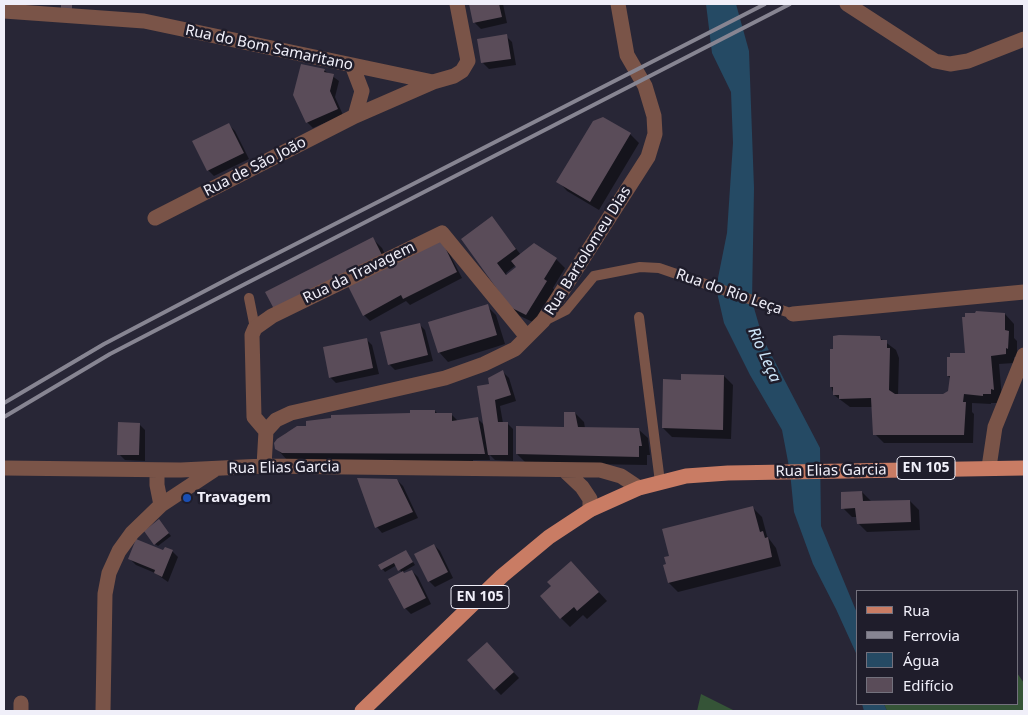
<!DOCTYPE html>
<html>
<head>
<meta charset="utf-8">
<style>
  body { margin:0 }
  #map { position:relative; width:1028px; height:715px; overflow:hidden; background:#282636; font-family:"Noto Sans",sans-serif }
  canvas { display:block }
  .frame { position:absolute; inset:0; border:5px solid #f0eff9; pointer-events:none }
  .legend { position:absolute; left:856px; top:590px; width:162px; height:115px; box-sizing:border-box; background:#1f1d2b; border:1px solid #73717d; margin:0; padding:6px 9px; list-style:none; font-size:15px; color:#f0eff9 }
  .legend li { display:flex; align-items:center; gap:10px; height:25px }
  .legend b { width:25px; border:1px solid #73717d }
</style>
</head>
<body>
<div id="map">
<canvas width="1028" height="715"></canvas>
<div class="frame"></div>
<ul class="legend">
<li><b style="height:6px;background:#c97c64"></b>Rua</li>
<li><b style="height:6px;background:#878592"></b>Ferrovia</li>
<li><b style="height:14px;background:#254a64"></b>Água</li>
<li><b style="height:14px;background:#5a4c59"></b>Edifício</li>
</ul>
</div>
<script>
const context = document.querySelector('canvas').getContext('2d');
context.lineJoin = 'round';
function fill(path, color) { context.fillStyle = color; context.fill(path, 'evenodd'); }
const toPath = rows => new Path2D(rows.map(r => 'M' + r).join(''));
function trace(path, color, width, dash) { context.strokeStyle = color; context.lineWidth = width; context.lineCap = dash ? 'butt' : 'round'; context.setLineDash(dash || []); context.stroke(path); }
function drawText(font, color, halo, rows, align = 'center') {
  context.font = font + ' "Noto Sans",sans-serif'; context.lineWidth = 5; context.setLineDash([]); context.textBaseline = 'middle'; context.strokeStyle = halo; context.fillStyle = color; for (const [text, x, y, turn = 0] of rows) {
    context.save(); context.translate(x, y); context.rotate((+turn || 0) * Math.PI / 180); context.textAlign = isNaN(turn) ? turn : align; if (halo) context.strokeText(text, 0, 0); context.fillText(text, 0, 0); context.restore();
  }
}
fill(toPath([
  [1017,673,1024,683,1024,711,887,711,884,704,1017,704],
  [701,694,735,711,697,711]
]), '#355437');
fill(toPath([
  [706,4,736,4,749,51,754,188,752,301,763,339,820,448,821,526,857,613,857,660,856,653,836,609,813,564,794,512,790,472,782,430,750,375,724,323,716,288,727,233,733,143,731,92,712,53],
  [862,704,884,704,887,711,864,711]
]), '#254a64');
fill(toPath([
  [470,4,503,4,507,23,481,29,475,23],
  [506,36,512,42,516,65,489,69,483,63],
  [324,70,339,81,335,97,343,115,313,128,307,122],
  [229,125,235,131,249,159,214,176,208,170],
  [630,134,639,143,599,210,567,191,558,181],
  [492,218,521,255,556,259,565,268,553,288,555,291,535,323,520,316,510,306,462,239],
  [516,265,518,267,507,275,506,273],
  [373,239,382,248,391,266,446,247,462,278,410,305,406,301,370,321,364,315],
  [487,306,496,315,505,344,448,362,439,352],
  [1005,314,1014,324,1014,338,1017,341,1017,357,1014,357,1014,363,999,364,1002,398,999,403,991,403,991,404,972,403,972,412,974,414,973,443,884,443,875,434,873,407,850,407,834,395,831,386,880,338,896,350,899,358,898,395,943,395,949,392,952,380,948,376],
  [419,324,425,330,433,361,395,370,389,364],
  [366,339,372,345,379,374,336,383,330,377],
  [503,372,509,378,516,401,500,406,503,423,507,423,513,429,513,461,495,460,489,454,490,460,473,460,473,463,287,460,278,450,276,441,286,433,298,428,435,411,438,414,452,415,458,421,477,418,485,426,491,385],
  [724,376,733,385,731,439,672,437,663,428,682,381],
  [575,413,584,422,585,428,638,429,648,438,650,455,647,455,647,465,526,463,517,454,565,428],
  [139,424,145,430,145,461,125,460,119,454],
  [397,480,403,486,418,518,382,533,377,527],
  [862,492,872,502,910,501,919,510,920,530,867,532,858,523,857,517,852,517,843,508],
  [752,507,762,517,767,536,776,548,781,566,678,592,669,583,668,565,670,557],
  [161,524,171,536,158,546,155,544],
  [434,545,440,551,453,578,435,587,429,581],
  [172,551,178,557,168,582,155,573,136,565,130,559],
  [406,551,415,565,403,572,405,575,412,571,418,577,431,604,411,614,405,608,402,573,397,565,385,572,380,566],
  [571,562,607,601,587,619,583,615,570,627,561,618,552,586],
  [493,650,519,678,501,695,495,689]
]), '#0007');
fill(toPath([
  [61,4,72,4,72,11,61,10],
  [469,4,499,4,502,17,473,23],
  [507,34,511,59,481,63,477,39],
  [301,64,325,69,324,72,334,74,330,91,338,109,306,123,293,95],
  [603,117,631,133,590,202,556,182,593,121],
  [229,123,244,153,207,171,192,141],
  [492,216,516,249,497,263,506,275,516,267,511,261,534,243,557,258,544,279,547,281,526,315,510,307,461,239],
  [373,237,382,255,274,309,265,292],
  [441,239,457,272,403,299,401,295,363,316,348,286],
  [488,304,497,335,438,353,428,322],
  [976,311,1005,313,1005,330,1009,331,1008,349,1006,348,1006,354,991,356,994,390,991,389,991,394,983,394,983,396,964,394,963,402,966,402,964,435,873,435,871,398,839,399,839,395,833,395,833,387,830,387,830,349,833,349,833,336,839,335,880,336,881,340,887,340,887,348,890,348,889,390,895,394,943,394,948,391,950,376,947,376,947,357,950,357,950,353,965,353,962,317,965,317,965,313,975,313],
  [420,323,428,355,388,365,380,332],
  [367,338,373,368,329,378,323,347],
  [503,370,511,395,495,400,498,422,508,422,508,455,488,455,477,386,489,384,488,378],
  [681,374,724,375,723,430,662,428,663,379,681,380],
  [410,410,435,410,435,413,452,413,452,421,478,417,485,454,282,453,275,449,274,443,277,439,297,426,306,426,306,421,331,418,331,415,410,413],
  [564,412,575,412,578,427,639,428,642,446,639,446,639,457,516,454,516,426,564,427],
  [118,422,140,423,139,455,117,455],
  [357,478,397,479,413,512,375,528],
  [862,491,863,501,910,500,911,522,857,524,855,508,841,509,841,492],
  [753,506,760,532,763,531,765,538,768,537,772,557,668,583,663,565,666,564,664,557,669,556,662,529],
  [159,519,169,533,154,545,144,531],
  [136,539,163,550,165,547,173,550,162,577,154,573,155,570,128,559],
  [434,544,448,572,428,582,414,554],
  [406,550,413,562,398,571,394,563,381,570,378,565],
  [571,561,599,592,577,611,574,607,560,619,540,596,551,586,547,582],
  [412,570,426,598,404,609,388,579,403,571,404,573],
  [487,642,514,672,494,690,467,660]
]), '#5a4c59');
trace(toPath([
  [249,298,255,328],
  [639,317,660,482],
  [544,321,566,310,594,276,640,267,659,268,793,314]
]), '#7a5448', 10);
trace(toPath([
  [847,4,935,61,950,64,968,61,1024,39],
  [4,11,144,21,433,82,454,76,462,71,468,61,457,4],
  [352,65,362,91,355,116],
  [155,218,355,116,433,82],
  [793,314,1024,292],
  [266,431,254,417,252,335,255,328,272,316,442,233,527,337],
  [264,466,266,431,276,420,291,413,445,378,484,364,515,349,543,321,648,157,655,134,654,116,645,86,627,55,618,4],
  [989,467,995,427,1024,355],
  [4,468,181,470,264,466,600,470,621,476,639,488],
  [157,470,157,485,161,505],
  [564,470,582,487,590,499,590,510],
  [21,711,21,703],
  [103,711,105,594,109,573,119,551,132,533,161,505,214,470]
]), '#7a5448', 15);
trace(toPath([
  [362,711,502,576,549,537,590,510,639,488,686,476,728,473,1024,468]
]), '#c97c64', 15);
trace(toPath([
  [4,403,104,344,239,273,765,4],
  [4,417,110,354,245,284,790,4]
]), '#878592', 4);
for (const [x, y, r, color] of [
  [187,498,5,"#1a4fb4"]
]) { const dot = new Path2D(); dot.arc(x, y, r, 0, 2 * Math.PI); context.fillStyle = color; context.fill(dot); trace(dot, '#1f1d2b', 2); }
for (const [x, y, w] of [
  [926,468,58],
  [480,597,58]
]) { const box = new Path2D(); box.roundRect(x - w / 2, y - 11.5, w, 23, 4); context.fillStyle = '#1f1d2b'; context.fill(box); trace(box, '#f0eff9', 1); }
drawText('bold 14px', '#f0eff9', null, [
  ["EN 105",926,468],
  ["EN 105",480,597]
]);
drawText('15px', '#f0eff9', '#1f1d2b', [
  ["Rua do Bom Samaritano",269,48,12],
  ["Rua de São João",255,167,-27],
  ["Rua Bartolomeu Dias",588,251,-58],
  ["Rua da Travagem",359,273,-26],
  ["Rua do Rio Leça",729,292,19],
  ["Rua Elias Garcia",284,468,-1],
  ["Rua Elias Garcia",831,471,-1]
]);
drawText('bold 15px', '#f0eff9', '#1f1d2b', [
  ["Travagem",197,498]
], 'left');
drawText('italic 16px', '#d0e8fb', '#1f1d2b', [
  ["Rio Leça",764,355,66]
]);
</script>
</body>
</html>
